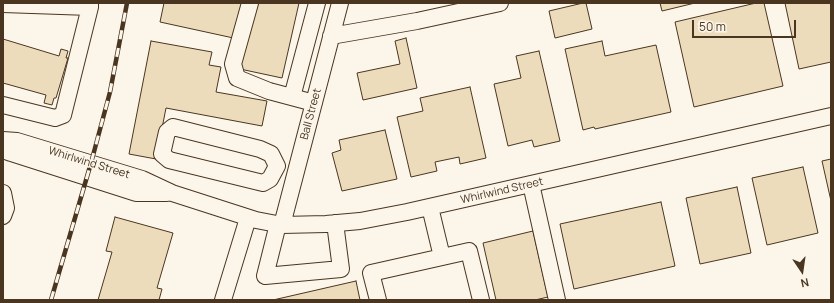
<!DOCTYPE html>
<html>
<head>
<meta charset="utf-8">
<style>
  body { margin:0 }
  #map { position:relative; width:834px; height:303px; overflow:hidden; background:#fbf6e9; font-family:Manrope,sans-serif }
  canvas { display:block }
  .frame { position:absolute; inset:0; border:4px solid #4a3520; pointer-events:none }
  .north { position:absolute; left:782px; top:251px; width:40px; height:40px; -webkit-text-stroke:3px #fbf6e9; paint-order:stroke; rotate:167deg; font-size:11px; font-weight:700; line-height:16px; text-align:center; color:#4a3520 }
  .north::after { content:''; display:block; margin:auto; width:14px; height:18px; background:#4a3520; clip-path:polygon(50% 0,100% 100%,50% 72%,0 100%) }
  .scale { position:absolute; left:692px; top:20px; width:104px; height:18px; box-sizing:border-box; border:2px solid #4a3520; border-top:0; padding-left:5px; font-size:12px; line-height:14px; white-space:nowrap; color:#4a3520; -webkit-text-stroke:3px #fbf6e9; paint-order:stroke }
</style>
</head>
<body>
<div id="map">
<canvas width="834" height="303"></canvas>
<div class="frame"></div>
<div class="north">N</div>
<div class="scale">50 m</div>
</div>
<script>
const context = document.querySelector('canvas').getContext('2d');
context.lineJoin = 'round';
function fill(path, color) { context.fillStyle = color; context.fill(path, 'evenodd'); }
const toPath = rows => new Path2D(rows.map(r => 'M' + r).join(''));
function trace(path, color, width, dash) { context.strokeStyle = color; context.lineWidth = width; context.lineCap = dash ? 'butt' : 'round'; context.setLineDash(dash || []); context.stroke(path); }
function drawText(font, color, halo, rows, align = 'center') {
  context.font = font + ' Manrope,sans-serif'; context.lineWidth = 3; context.setLineDash([]); context.textBaseline = 'middle'; context.strokeStyle = halo; context.fillStyle = color; for (const [text, x, y, turn = 0] of rows) {
    context.save(); context.translate(x, y); context.rotate((+turn || 0) * Math.PI / 180); context.textAlign = isNaN(turn) ? turn : align; if (halo) context.strokeText(text, 0, 0); context.fillText(text, 0, 0); context.restore();
  }
}
const building = toPath([
  [164,3,246,3,238,39,160,22,164,3],
  [254,3,299,3,282,78,240,69,254,3],
  [583,3,586,3,592,29,555,38,549,11,583,3],
  [660,3,695,3,662,11,660,3],
  [756,3,764,3,783,86,694,107,675,22,756,3],
  [785,3,831,3,831,62,799,69,785,3],
  [406,38,417,88,363,100,357,73,400,64,395,41,406,38],
  [3,39,59,56,61,49,68,51,66,58,68,58,56,98,54,98,52,105,44,103,46,95,3,83,3,39],
  [151,41,212,52,209,65,221,67,216,92,267,101,262,126,166,108,156,159,129,154,151,41],
  [602,41,605,56,656,45,671,112,595,129,594,127,583,130,565,49,602,41],
  [539,51,560,141,534,147,532,140,508,146,494,84,521,78,516,56,539,51],
  [470,87,486,158,460,164,459,157,435,162,437,171,411,177,397,117,423,111,420,98,470,87],
  [385,130,397,179,342,191,332,153,341,150,339,140,385,130],
  [831,159,831,201,822,161,831,159],
  [803,167,818,233,767,245,752,178,803,167],
  [737,187,751,253,700,264,686,198,737,187],
  [661,202,675,266,574,289,560,224,661,202],
  [115,217,173,233,157,288,162,289,159,300,98,300,112,252,106,251,115,217],
  [533,231,548,297,535,300,496,300,483,243,533,231],
  [356,281,360,300,273,300,356,281]
]);
fill(building, '#ecdcbc');
trace(building, '#4a3520', 1);
const minor = toPath([
  [250,3,233,64,237,78,269,91,314,103],
  [3,4,90,7,90,3],
  [331,36,417,21,500,3],
  [292,97,317,3],
  [3,105,55,118,63,115,90,7],
  [173,127,260,149,271,154,277,166,270,179,263,183,169,160,162,154,167,132,173,127],
  [3,140,17,141,142,179,172,193,256,220,282,225,326,224,360,221,407,212,831,116],
  [3,150,11,153,136,193,167,193],
  [531,184,557,300],
  [3,193,6,208,3,216],
  [430,207,442,257],
  [278,224,265,276,341,269,335,223],
  [282,225,340,3],
  [223,300,248,218],
  [378,300,371,273,469,251,481,300]
]);
trace(minor, '#4a3520', 18);
trace(minor, '#fbf6e9', 16);
const rail = toPath([
  [51,300,91,163,110,92,127,3]
]);
trace(rail, '#4a3520', 4.5);
trace(rail, '#fbf6e9', 3, [9]);
drawText('11px', '#4a3520', '#fbf6e9', [
  ["Ball Street",311,114,-75],
  ["Whirlwind Street",89,163,17],
  ["Whirlwind Street",502,191,-13]
]);
</script>
</body>
</html>
